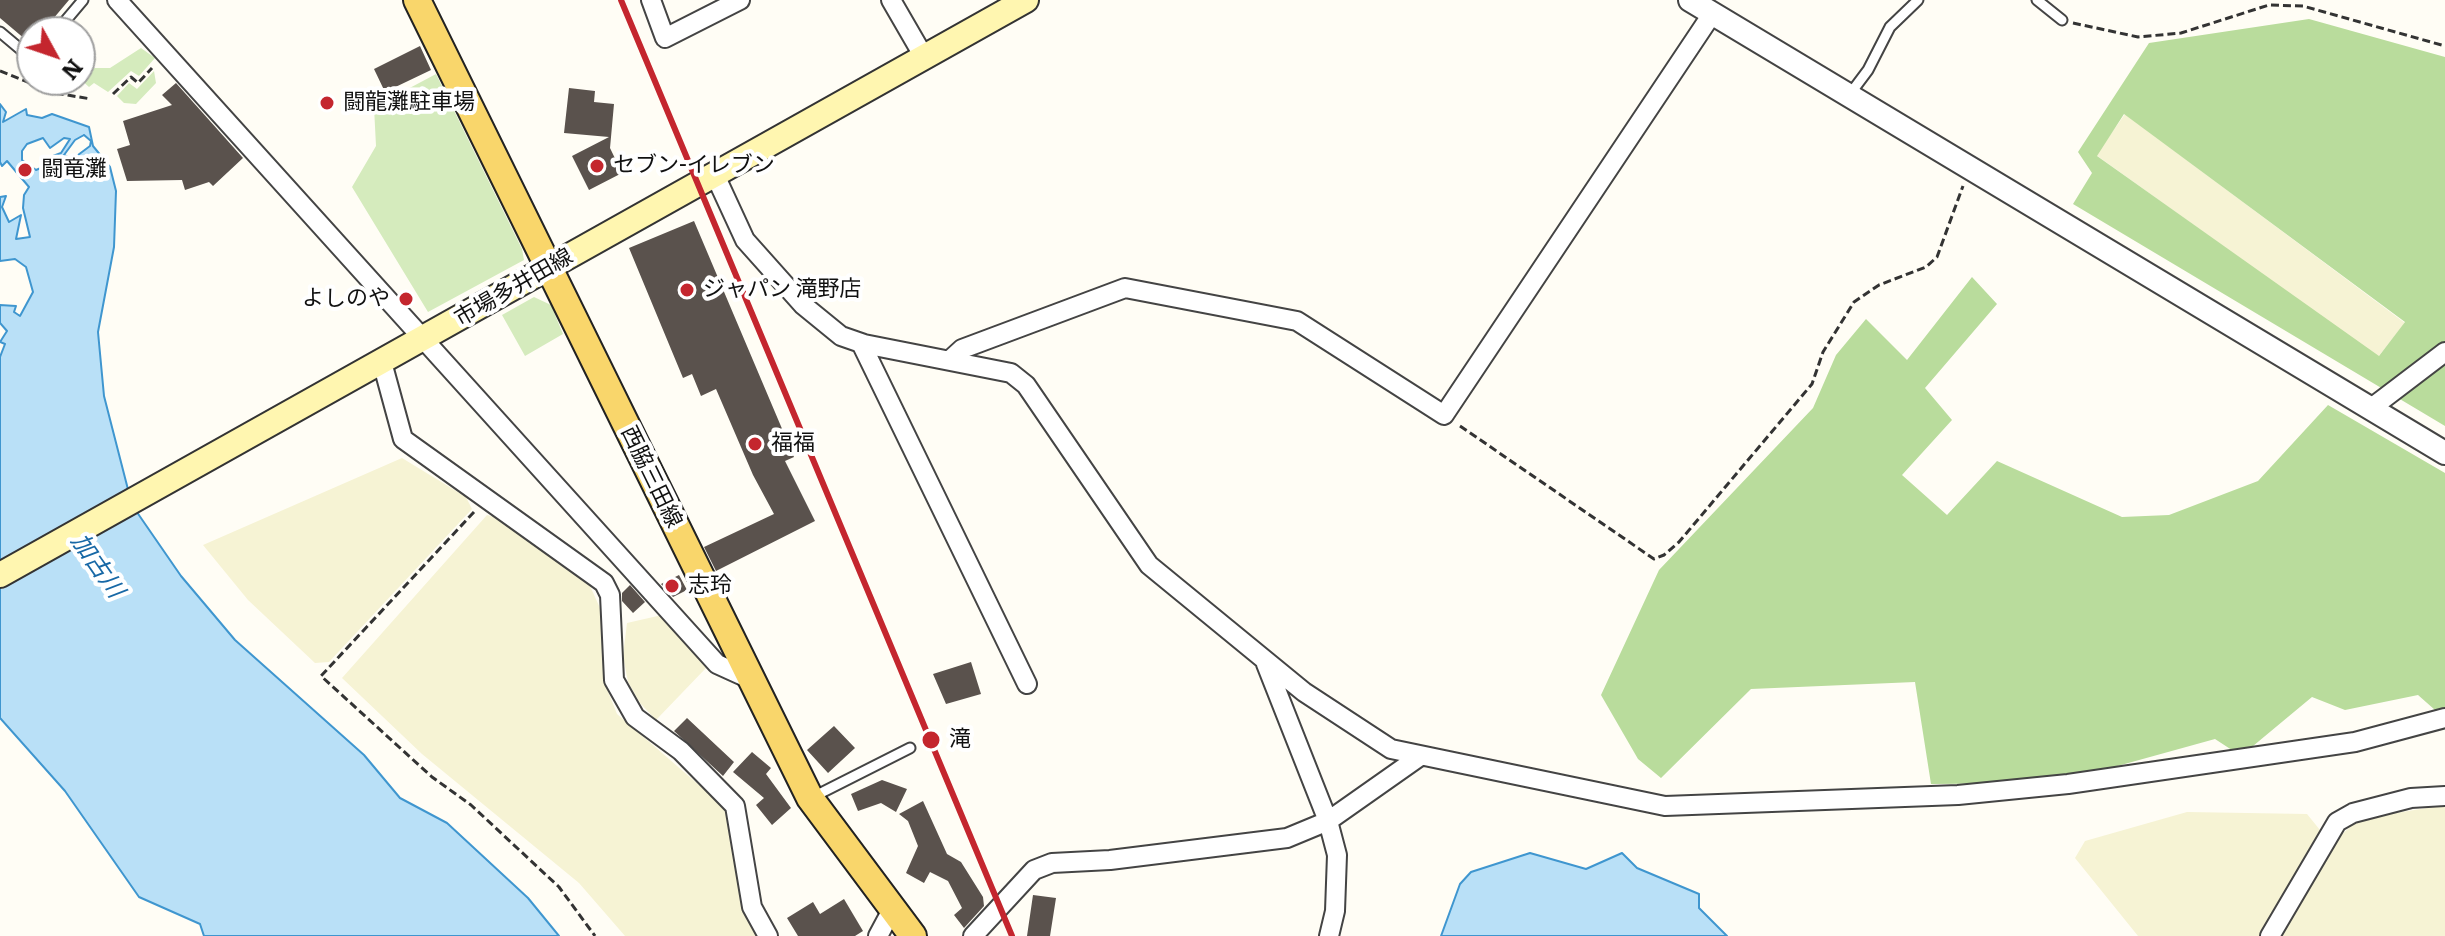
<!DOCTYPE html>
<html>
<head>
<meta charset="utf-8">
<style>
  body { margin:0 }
  #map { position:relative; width:2445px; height:936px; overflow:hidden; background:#fffdf5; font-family:Literata,serif }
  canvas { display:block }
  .north { position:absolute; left:16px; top:16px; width:80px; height:80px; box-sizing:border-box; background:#fff; border:2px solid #a0a0a0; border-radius:50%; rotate:130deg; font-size:22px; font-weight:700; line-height:32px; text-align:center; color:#111 }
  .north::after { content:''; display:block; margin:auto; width:28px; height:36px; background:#c4262e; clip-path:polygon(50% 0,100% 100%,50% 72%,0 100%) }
</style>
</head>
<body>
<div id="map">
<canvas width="2445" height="936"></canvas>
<div class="north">N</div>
</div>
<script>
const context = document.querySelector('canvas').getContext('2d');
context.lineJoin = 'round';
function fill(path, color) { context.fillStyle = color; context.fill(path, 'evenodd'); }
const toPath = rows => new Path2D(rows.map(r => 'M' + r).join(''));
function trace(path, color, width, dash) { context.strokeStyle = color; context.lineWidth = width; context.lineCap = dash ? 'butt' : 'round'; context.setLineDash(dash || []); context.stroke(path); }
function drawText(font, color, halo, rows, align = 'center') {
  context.font = font + ' Literata,"Noto Sans JP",serif'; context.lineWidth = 8; context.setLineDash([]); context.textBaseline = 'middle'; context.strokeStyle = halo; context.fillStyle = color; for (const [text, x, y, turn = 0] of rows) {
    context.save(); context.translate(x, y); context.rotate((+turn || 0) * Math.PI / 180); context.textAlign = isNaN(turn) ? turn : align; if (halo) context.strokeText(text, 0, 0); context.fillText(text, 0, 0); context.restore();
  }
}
fill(toPath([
  [2125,114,2405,323,2378,357,2096,155],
  [402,458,466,497,472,509,329,662,315,663,248,600,203,545],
  [487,515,503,519,590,586,600,608,605,684,617,714,729,811,743,910,757,936,625,936,579,883,422,754,342,678],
  [662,615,706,668,656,720,640,703,628,682,623,656,627,623],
  [2445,805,2445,936,2278,936,2331,844,2359,819],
  [2187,812,2307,814,2320,830,2260,936,2138,936,2075,858,2085,841]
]), '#f6f3d4');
fill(toPath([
  [141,48,155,58,139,76,131,71,108,92,94,83,89,87,80,79,87,68,110,68],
  [154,71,156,83,136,104,124,103,117,96,129,83,137,89],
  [436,74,522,249,524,260,428,312,352,187,376,146,374,107],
  [534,297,551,305,563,334,525,356,502,315]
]), '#d5ebbd');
fill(toPath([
  [2309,19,2445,57,2445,426,2073,204,2092,173,2078,152,2149,43],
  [2124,114,2405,322,2379,356,2097,156],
  [1972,277,1997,304,1925,388,1952,420,1902,475,1947,515,1997,461,2122,517,2169,515,2258,481,2328,405,2445,473,2445,707,2435,710,2418,695,2345,710,2312,697,2241,756,2215,739,2056,783,1931,784,1915,682,1751,689,1661,778,1638,759,1601,695,1659,570,1813,408,1836,355,1866,319,1907,360]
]), '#b9dc9c');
const water = toPath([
  [0,104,6,112,3,122,26,109,27,115,42,118,52,114,89,127,93,146,110,167,116,191,114,247,98,332,104,396,132,505,181,576,235,640,364,755,400,798,447,823,528,898,559,936,204,936,200,924,139,897,65,791,0,718,0,357,5,344,0,342,7,331,0,323,0,305,16,306,14,312,20,316,33,292,26,267,15,259,0,261,0,197,6,196,2,207,9,222,21,215,16,239,30,237,23,208,24,195,29,187,7,161,2,166,0,162,0,104],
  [84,135,91,141,90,146,78,155,70,158,64,155,75,140,84,135],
  [43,138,50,148,64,138,70,139,61,153,53,156,57,163,54,171,49,171,48,165,36,170,22,160,22,151,27,144,43,138],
  [1530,853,1586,869,1622,853,1637,868,1699,894,1699,908,1727,936,1441,936,1460,884,1471,872,1530,853]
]);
fill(water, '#b9e0f7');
trace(water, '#3f96cf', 2);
fill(toPath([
  [0,0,69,0,42,32,32,32,32,45,0,18],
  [420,46,431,70,385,92,374,69],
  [176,83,243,158,213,186,209,182,185,190,182,180,127,181,117,149,130,145,123,121,172,105,162,95],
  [569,88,595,91,594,102,614,104,610,148,622,173,589,190,572,156,609,137,564,133],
  [694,221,794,457,785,461,815,521,716,571,704,547,774,514,753,475,716,389,701,396,692,374,683,378,629,248],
  [679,575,687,590,673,597,661,584],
  [630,585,645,602,633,613,622,601,622,593],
  [971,662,981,694,946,704,933,674],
  [687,718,734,762,723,776,674,731],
  [834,726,855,748,828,773,807,750],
  [752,752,771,768,766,774,791,808,772,825,756,805,764,798,733,772],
  [882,780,907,789,896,812,881,803,858,811,851,794],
  [923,801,947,854,961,862,983,897,984,906,964,928,954,915,962,908,948,881,930,872,924,883,906,873,918,846,908,821,899,814],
  [1033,895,1056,898,1050,936,1027,936],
  [844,899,863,931,855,936,798,936,787,918,813,902,820,914]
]), '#5a524d');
const service = toPath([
  [2037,0,2062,20],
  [0,32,25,53,32,53],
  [56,32,83,0],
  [1850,94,1868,70,1890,27,1918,0],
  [813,797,910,748]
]);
const minor = toPath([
  [117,0,717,664,750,679],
  [651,0,665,38,740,0],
  [891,0,924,57],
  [715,175,745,240,803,305,841,336,864,344,1011,373,1026,385,1149,565,1304,692,1391,749,1665,806,1958,795,2068,784,2355,742,2445,718],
  [861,343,1027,684],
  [950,360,962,349,1125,288,1297,321,1444,415,1712,14],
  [382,362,403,439,604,583,610,595,614,680,635,717,681,751,735,806,752,907,768,936],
  [2370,409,2445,352],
  [1266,664,1328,821,1337,855,1335,911,1329,936],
  [878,936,893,908],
  [973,936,1034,870,1052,863,1110,860,1287,838,1328,821,1419,757],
  [2270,936,2337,822,2353,813,2411,798,2445,796]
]);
const tertiary = toPath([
  [1690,0,2445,453]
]);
const secondary = toPath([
  [0,575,1026,0]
]);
const primary = toPath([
  [417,0,810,798,913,936]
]);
trace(service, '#444', 13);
trace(minor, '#444', 22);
trace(tertiary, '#444', 26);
trace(secondary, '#333', 28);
trace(primary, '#222', 30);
trace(toPath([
  [2073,23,2138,37,2181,33,2269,5,2303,6,2445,46],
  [0,71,55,93,91,99],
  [113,94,131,77,138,83,152,68],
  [1460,426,1654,559,1664,555,1679,542,1812,384,1823,352,1854,302,1879,285,1926,267,1937,257,1963,186],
  [474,512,321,676,432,777,471,805,559,887,595,936]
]), '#333', 3, [8, 4]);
trace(service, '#fff', 9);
trace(minor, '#fff', 18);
trace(tertiary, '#fff', 22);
trace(secondary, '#fff6b0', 24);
trace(primary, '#f9d66b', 26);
trace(toPath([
  [621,0,1012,936]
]), '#c4262e', 6);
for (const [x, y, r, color] of [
  [327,103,8,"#c4262e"],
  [597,166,8,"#c4262e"],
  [25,170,8,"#c4262e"],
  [687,290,8,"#c4262e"],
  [406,299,8,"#c4262e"],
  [755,444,8,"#c4262e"],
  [672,586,8,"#c4262e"],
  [931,740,10,"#c4262e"]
]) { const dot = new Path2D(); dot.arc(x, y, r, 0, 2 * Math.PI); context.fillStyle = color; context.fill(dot); trace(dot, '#fff', 3); }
drawText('22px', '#111', '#fff', [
  ["闘龍灘駐車場",343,103],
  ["セブン-イレブン",613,166],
  ["闘竜灘",41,170],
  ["ジャパン 滝野店",703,290],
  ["よしのや",390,299,"right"],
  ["福福",771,444],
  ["志玲",688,586],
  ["滝",949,740]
], 'left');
drawText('22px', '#111', '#fff', [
  ["市場多井田線",514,288,-30],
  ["西脇三田線",651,477,64]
]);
drawText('italic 24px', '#1768a6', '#fff', [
  ["加古川",97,566,55]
]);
</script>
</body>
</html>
